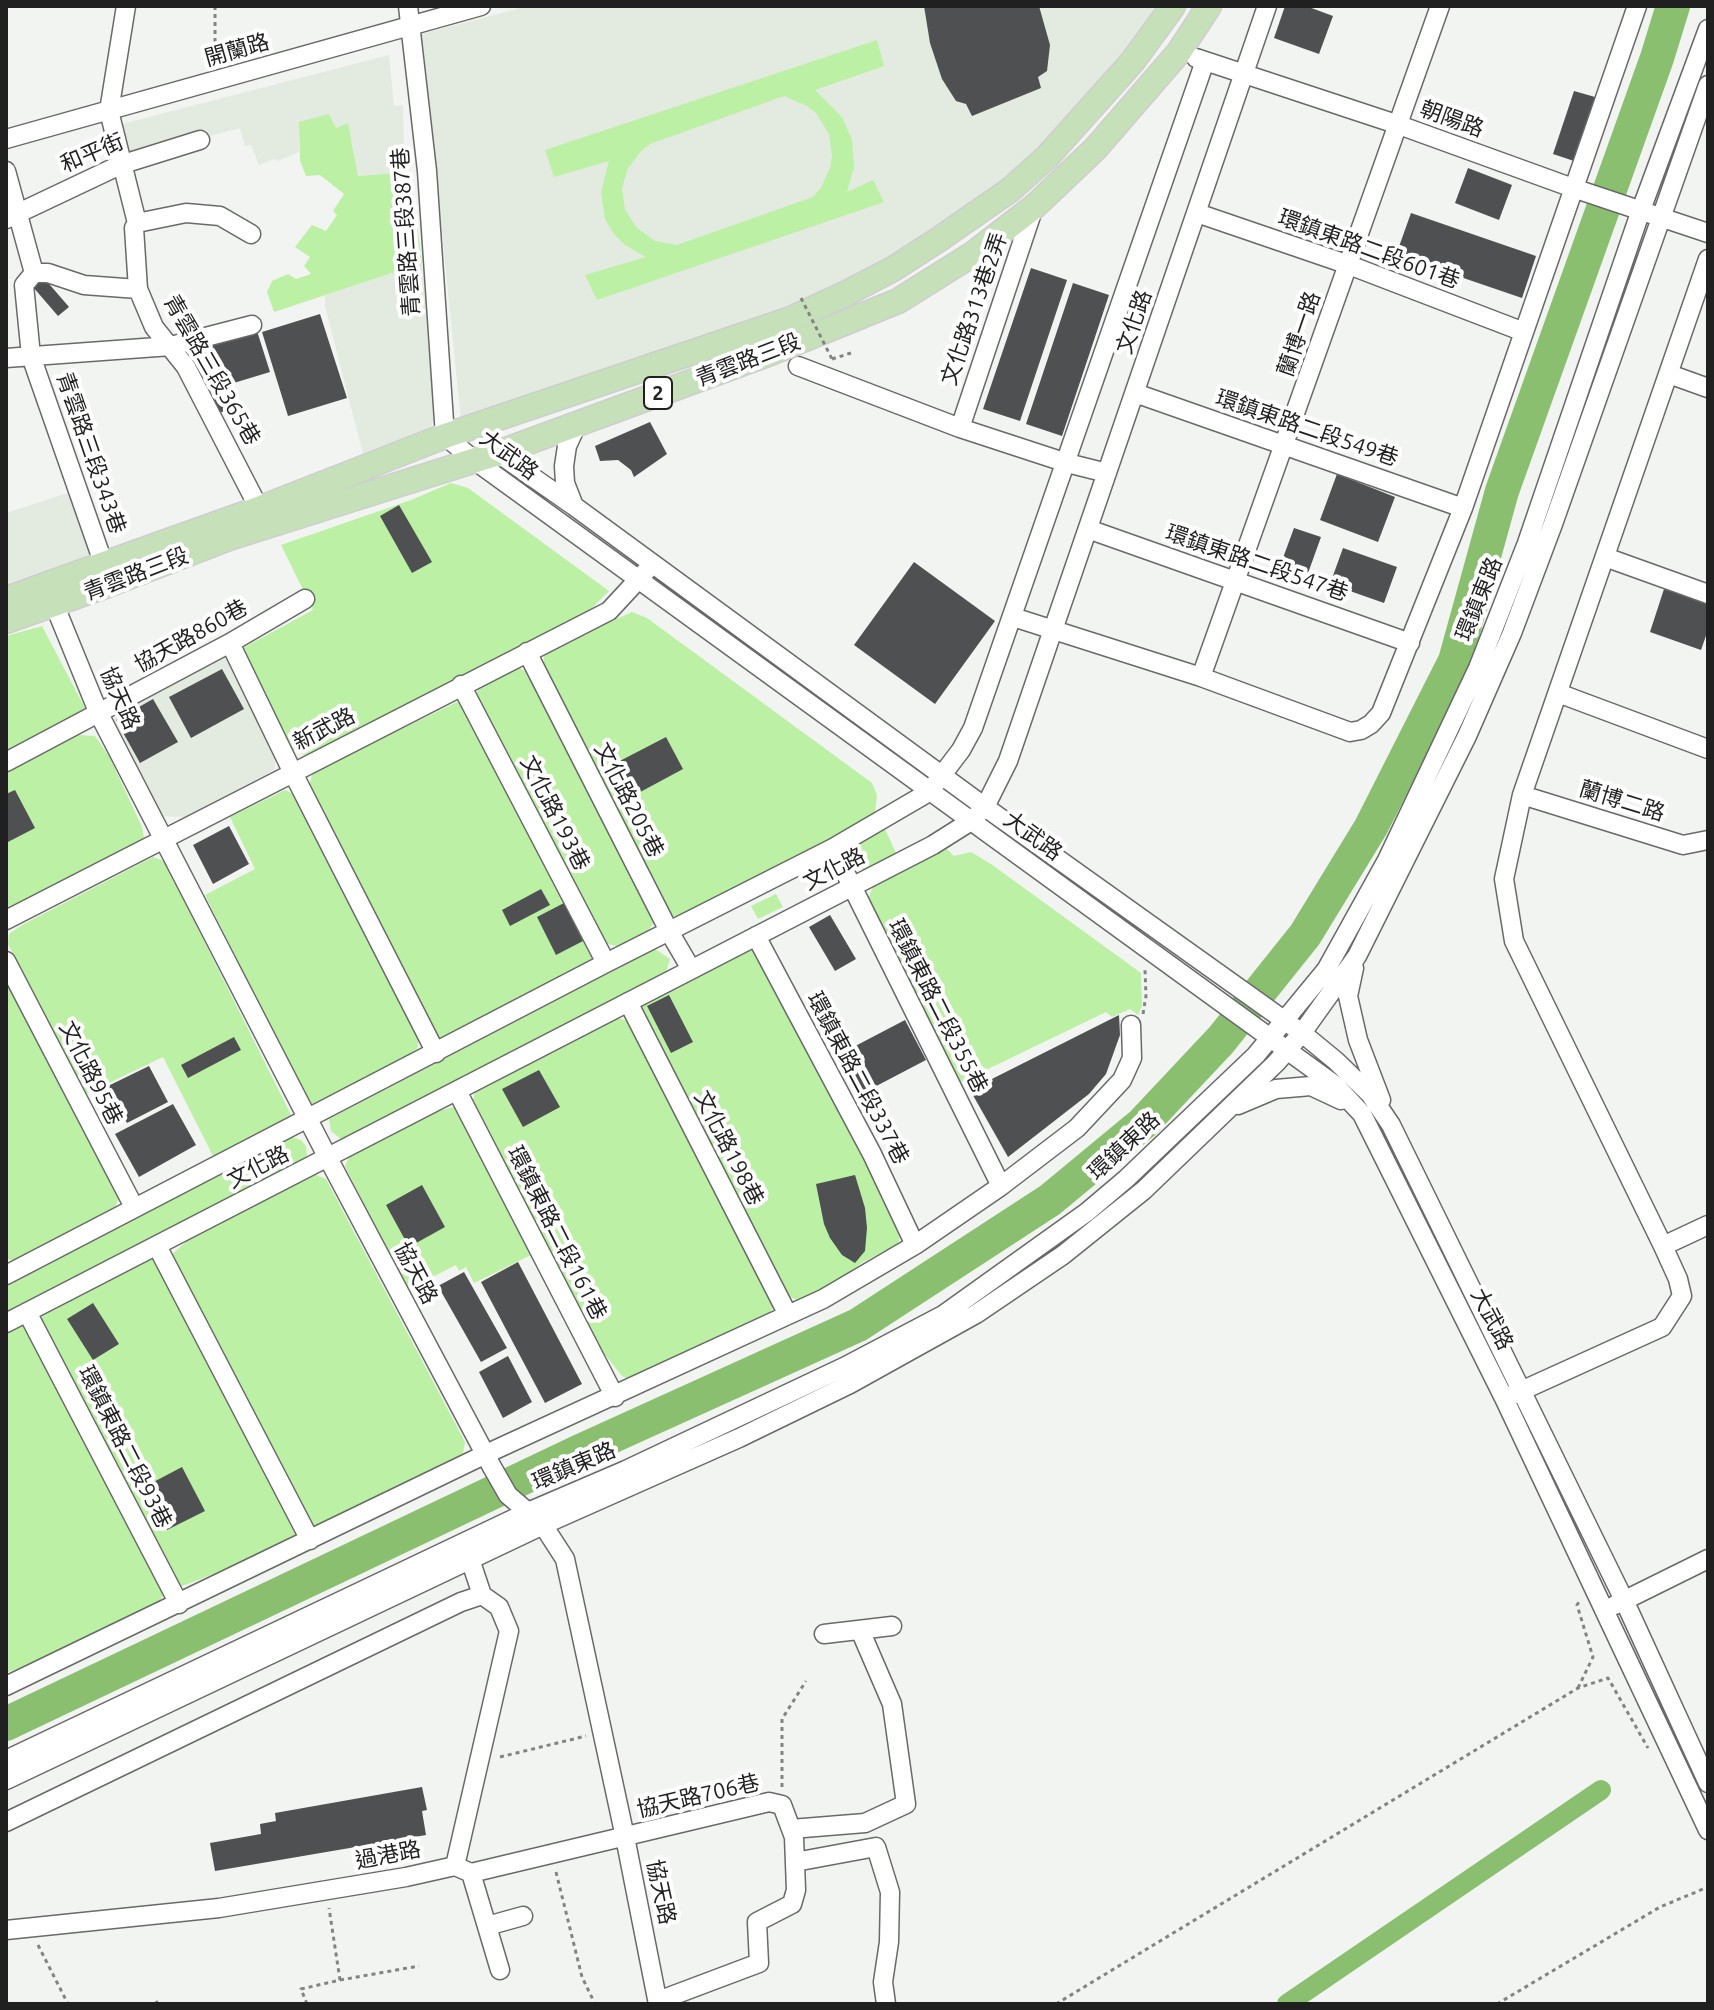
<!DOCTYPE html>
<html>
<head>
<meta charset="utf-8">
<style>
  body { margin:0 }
  #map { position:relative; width:1714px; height:2010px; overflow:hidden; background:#f2f4f1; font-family:Ubuntu,sans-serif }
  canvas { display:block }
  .frame { position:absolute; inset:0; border:8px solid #1f201f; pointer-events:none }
</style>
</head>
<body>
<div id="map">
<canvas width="1714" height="2010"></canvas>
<div class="frame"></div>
</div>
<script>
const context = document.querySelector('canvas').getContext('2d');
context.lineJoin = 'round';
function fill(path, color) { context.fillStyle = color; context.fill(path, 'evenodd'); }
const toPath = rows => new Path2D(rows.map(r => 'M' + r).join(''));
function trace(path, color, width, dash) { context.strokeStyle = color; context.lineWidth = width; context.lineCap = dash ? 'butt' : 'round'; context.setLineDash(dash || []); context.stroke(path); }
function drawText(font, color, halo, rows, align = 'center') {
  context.font = font + ' Ubuntu,"Noto Sans TC",sans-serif'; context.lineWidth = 8; context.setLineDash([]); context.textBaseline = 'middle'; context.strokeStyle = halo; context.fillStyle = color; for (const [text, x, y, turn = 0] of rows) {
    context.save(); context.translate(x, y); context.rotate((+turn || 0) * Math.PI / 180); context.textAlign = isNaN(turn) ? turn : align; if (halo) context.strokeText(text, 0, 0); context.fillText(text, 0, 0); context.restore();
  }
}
fill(toPath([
  [528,6,1163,6,1075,118,963,214,830,295,461,421,422,34],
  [389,55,394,106,403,105,404,154,397,156,399,173,358,176,348,124,336,128,299,122,299,152,278,161,274,159,259,165,251,145,245,146,240,128,129,157,122,124],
  [422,263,436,406,430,433,364,458,325,306,325,295],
  [71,492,93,554,6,584,6,513],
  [228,657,276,756,274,770,185,817,161,816,113,719,149,694]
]), '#e3eae0');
fill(toPath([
  [877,40,884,66,815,90,842,117,852,140,854,167,847,192,873,180,884,202,597,300,585,275,646,257,625,245,614,234,605,219,601,192,609,161,554,177,545,150],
  [784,96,807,106,816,113,829,134,832,156,830,168,821,188,813,197,677,245,655,241,637,228,625,210,622,188,628,168,641,151,650,144],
  [329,114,336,128,348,123,358,176,399,173,412,183,422,263,274,312,267,292,272,281,288,274,296,279,311,274,304,266,310,257,295,247,312,225,326,231,337,215,333,211,344,194,320,175,306,176,300,161,299,122],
  [451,483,468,488,609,591,591,609,323,748,304,755,290,749,243,648,313,610,281,545,411,500],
  [632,612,647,618,872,783,877,795,875,813,865,822,685,917,672,916,585,754,543,671,544,656,570,640],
  [42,626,86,710,6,753,6,636],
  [519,668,532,675,654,923,643,937,621,947,604,943,476,694,480,686],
  [459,701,466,705,594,954,588,967,445,1040,434,1038,309,786,313,772],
  [79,735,95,736,109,756,142,827,144,838,6,911,6,770],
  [285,790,298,796,419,1037,417,1049,395,1063,310,1105,205,895,255,869,230,817],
  [885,829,898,857,864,873,854,853,854,845],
  [947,849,954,856,971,852,991,864,1141,973,1142,1006,1138,1015,1130,1009,1112,1017,1106,1012,959,1083,868,899,873,886,881,879],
  [153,857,164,861,292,1117,213,1156,163,1057,84,1095,8,944,9,934,22,925],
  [776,894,783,907,758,919,751,906],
  [655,949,670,959,665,975,342,1140,331,1131,329,1119],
  [740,949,754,950,902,1228,898,1244,863,1262,831,1287,815,1296,797,1300,787,1295,637,1008],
  [6,973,121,1194,115,1207,14,1260,6,1259],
  [614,1017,632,1022,776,1299,769,1316,635,1382,622,1376,603,1352,537,1234,472,1104,476,1088,536,1061],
  [454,1107,462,1116,535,1253,474,1283,466,1267,459,1271,456,1265,407,1290,345,1166,349,1157,361,1149,438,1111],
  [292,1137,301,1140,306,1146,307,1155,300,1162,6,1315,6,1285],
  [316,1175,326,1179,465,1442,463,1454,457,1461,331,1523,312,1525,171,1255,195,1234,301,1180],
  [150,1257,162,1264,298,1534,297,1542,177,1588,40,1320,45,1310],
  [16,1323,25,1325,164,1591,159,1604,93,1639,6,1673,6,1328]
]), '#bcf0a4');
trace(toPath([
  [1287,2004,1601,1790]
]), '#8abf70', 20);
trace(toPath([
  [6,1724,580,1451,858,1325,1050,1200,1143,1123,1221,1040,1305,935,1371,827,1455,661,1502,491,1657,58,1673,6]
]), '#8abf70', 34);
fill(toPath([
  [924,6,1039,6,1050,45,1047,71,1038,77,1041,88,972,116,966,104,956,101,942,79,930,43],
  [1285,6,1306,6,1333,16,1319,54,1274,38],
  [1574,91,1595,97,1574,161,1553,154],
  [1468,168,1512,185,1499,220,1455,203],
  [1411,213,1536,256,1522,298,1396,255],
  [1031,268,1067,280,1020,421,983,409],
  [44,278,69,307,58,316,33,287],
  [1073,283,1109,295,1062,436,1026,424],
  [320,314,347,398,288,416,262,332],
  [257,331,270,372,204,392,191,350],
  '214 404a8 8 0 1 1 16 0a8 8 0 1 1-16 0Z',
  [650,422,667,454,634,477,631,470,618,460,600,461,595,446],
  [1337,474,1395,497,1378,542,1320,520],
  [399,505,432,562,412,573,380,516],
  [1294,528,1321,537,1307,576,1280,566],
  [1343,548,1397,567,1384,603,1330,584],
  [914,562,995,621,935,704,854,645],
  [1664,589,1708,604,1708,630,1701,650,1650,632],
  [222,669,244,709,191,738,169,697],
  [153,699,178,742,140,763,116,720],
  [666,737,683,769,631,797,614,764],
  [15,790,35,828,6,843,6,794],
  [229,826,249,864,213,884,193,845],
  [541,889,550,905,510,926,502,910],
  [564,903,583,941,556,955,537,917],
  [830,915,856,959,835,971,809,927],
  [669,995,693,1042,671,1053,647,1006],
  [1119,1015,1120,1035,1106,1074,1089,1094,1008,1157,970,1090],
  [905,1020,926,1060,861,1094,840,1054],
  [234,1037,241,1050,188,1078,181,1065],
  [149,1066,168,1102,127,1123,108,1086],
  [539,1070,560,1107,523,1127,502,1089],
  [173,1104,196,1145,139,1177,115,1134],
  [855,1175,865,1208,867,1228,865,1251,855,1263,842,1255,830,1238,824,1224,816,1184],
  [422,1185,445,1227,409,1247,386,1205],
  [518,1262,582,1384,545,1403,481,1282],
  [464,1272,507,1348,481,1362,438,1286],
  [93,1303,119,1344,93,1360,67,1319],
  [508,1356,532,1402,503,1418,479,1372],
  [182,1467,205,1511,167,1530,144,1487],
  [422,1787,427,1810,422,1811,426,1835,215,1871,210,1843,261,1834,260,1824,276,1821,275,1813]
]), '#4e5052');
const minor = toPath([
  [126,6,109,111,137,223,186,213,220,216,251,234],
  [408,6,427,171,445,436],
  [1196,58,1399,125,1573,188,1708,233],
  [6,139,481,6],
  [6,171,34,273],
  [1197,213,1349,265,1524,332],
  [6,219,120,165,200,140],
  [137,223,134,228,138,289],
  [34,273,48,273,84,285,138,289,154,327,186,367,264,518],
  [34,273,24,285,31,356,104,565],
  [6,358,171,346,252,325],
  [798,366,960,428,1067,463,1107,473],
  [1669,374,1708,388],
  [1135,393,1463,508],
  [960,428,1034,207],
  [445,436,474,460,1335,1085,1362,1114,1504,1398,1708,1830],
  [490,450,498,453,574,506,985,807,1302,1033,1336,1061,1370,1094,1391,1125,1624,1600,1708,1783],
  [574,506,565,483,564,466,567,446,578,422],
  [1088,529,1410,643],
  [1605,557,1708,594],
  [50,594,99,714,328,1158,492,1467,508,1495,543,1525,565,1559,625,1837,658,2004],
  [1013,617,1201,677,1350,732,1361,730,1371,724,1381,713,1463,508,1637,6],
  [230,643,293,773,436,1053],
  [527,652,670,933,691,969],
  [1201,677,1440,6],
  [461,685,606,963],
  [1558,693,1708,749],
  [6,762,230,643,305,599],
  [1522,795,1683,845,1708,840],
  [833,848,1001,1186],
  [6,920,609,611,647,570],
  [756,936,872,1154,915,1245],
  [6,961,134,1207],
  [1354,968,1348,996,1358,1040,1381,1100],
  [628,1002,788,1315],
  [457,1091,615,1397],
  [1238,1105,1276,1089,1311,1086,1341,1100],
  [157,1246,310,1540],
  [1663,1246,1708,1225],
  [6,1275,606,963,833,848,929,792,961,750,973,728,1205,61],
  [27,1312,179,1604],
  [6,1323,933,845,971,821,985,807,1008,761,1267,6],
  [1510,1396,1662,1327,1682,1296,1678,1279,1663,1246,1514,941,1504,879,1522,795,1708,259],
  [1615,1605,1708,1559],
  [824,1634,892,1626],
  [6,1686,486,1454,788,1315,823,1299,915,1245,1001,1186,1077,1128,1122,1080,1132,1058,1131,1025],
  [6,1760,528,1512,626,1470,844,1367,943,1315,1087,1212,1126,1179,1256,1055,1326,970,1387,860,1478,668,1527,543,1641,210,1708,29],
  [6,1780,543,1525,739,1438,850,1384,976,1314,1063,1255,1144,1190,1276,1063,1302,1033,1357,956,1467,736,1512,633,1553,524,1708,85],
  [6,1822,461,1602,482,1595],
  [791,1829,865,1823,906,1804,892,1704,860,1630],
  [795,1862,876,1847,890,1892,889,1942,883,1982,886,2004],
  [455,1866,471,1873,769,1802,782,1805,794,1837,796,1890,792,1904,757,1922,759,1963,658,2001],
  [455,1866,509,1631,499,1607,482,1595,470,1559],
  [471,1873,500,1970],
  [487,1926,523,1916],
  [6,1930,219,1908,406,1877,455,1866]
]);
const major = toPath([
  [6,599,261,508,445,436,791,319,847,293,893,269,938,240,1010,190,1047,157,1133,61,1173,6],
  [6,621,105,586,229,538,498,453,773,352,898,301,973,254,1035,206,1096,148,1179,52,1209,6]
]);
trace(minor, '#686a68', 21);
trace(major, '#cecece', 27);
trace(toPath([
  [215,6,215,47,220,61],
  [832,359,851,353],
  [1143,1014,1146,996,1145,970],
  [1578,1688,1593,1657,1577,1605,1579,1602],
  [500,1757,586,1736],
  [782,1787,782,1719,806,1681],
  [556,1872,582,1977,595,2004],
  [38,1945,68,2004],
  [340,1980,419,1966],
  [156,2001,158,2004],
  [307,2004,301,1989,340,1980,329,1908],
  [1056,2004,1578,1688,1608,1678,1648,1748],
  [1497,2004,1660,1907,1708,1887]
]), '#838482', 3, [4, 4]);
trace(minor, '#fff', 18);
trace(major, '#c6e0ba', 24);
trace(toPath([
  [801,298,832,359]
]), '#838482', 3, [4, 4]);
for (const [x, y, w] of [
  [658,393,28]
]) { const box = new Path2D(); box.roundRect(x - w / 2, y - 16, w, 32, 6); context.fillStyle = '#fff'; context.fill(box); trace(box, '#1f201f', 2); }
drawText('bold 20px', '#1f201f', null, [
  ["2",658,393]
]);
drawText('22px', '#1f201f', '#fff', [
  ["開蘭路",237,50,-16],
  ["朝陽路",1452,119,20],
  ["和平街",92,153,-23],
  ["青雲路三段387巷",406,232,-94],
  ["環鎮東路二段601巷",1369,249,20],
  ["文化路313巷2弄",974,309,-71],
  ["文化路",1134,322,-71],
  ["蘭博一路",1299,334,-71],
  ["青雲路三段",748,360,-21],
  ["青雲路三段365巷",212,370,60],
  ["環鎮東路二段549巷",1307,428,19],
  ["青雲路三段343巷",91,453,71],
  ["大武路",509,455,37],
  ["環鎮東路二段547巷",1257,563,19],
  ["青雲路三段",136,574,-21],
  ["環鎮東路",1479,599,-68],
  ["協天路860巷",191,636,-29],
  ["協天路",120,698,66],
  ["新武路",324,729,-27],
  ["文化路205巷",629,800,63],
  ["蘭博二路",1622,801,17],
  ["文化路193巷",555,813,63],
  ["大武路",1033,836,36],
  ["文化路",834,869,-27],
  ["環鎮東路二段355巷",938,1006,63],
  ["文化路95巷",91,1073,63],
  ["環鎮東路二段337巷",858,1078,62],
  ["環鎮東路",1124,1146,-43],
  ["文化路198巷",729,1148,63],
  ["文化路",258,1167,-27],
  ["環鎮東路二段161巷",557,1233,63],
  ["協天路",416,1273,62],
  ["大武路",1492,1319,63],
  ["環鎮東路二段93巷",125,1447,63],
  ["環鎮東路",574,1466,-23],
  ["協天路706巷",698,1796,-13],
  ["過港路",388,1855,-11],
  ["協天路",661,1892,78]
]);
</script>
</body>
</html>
